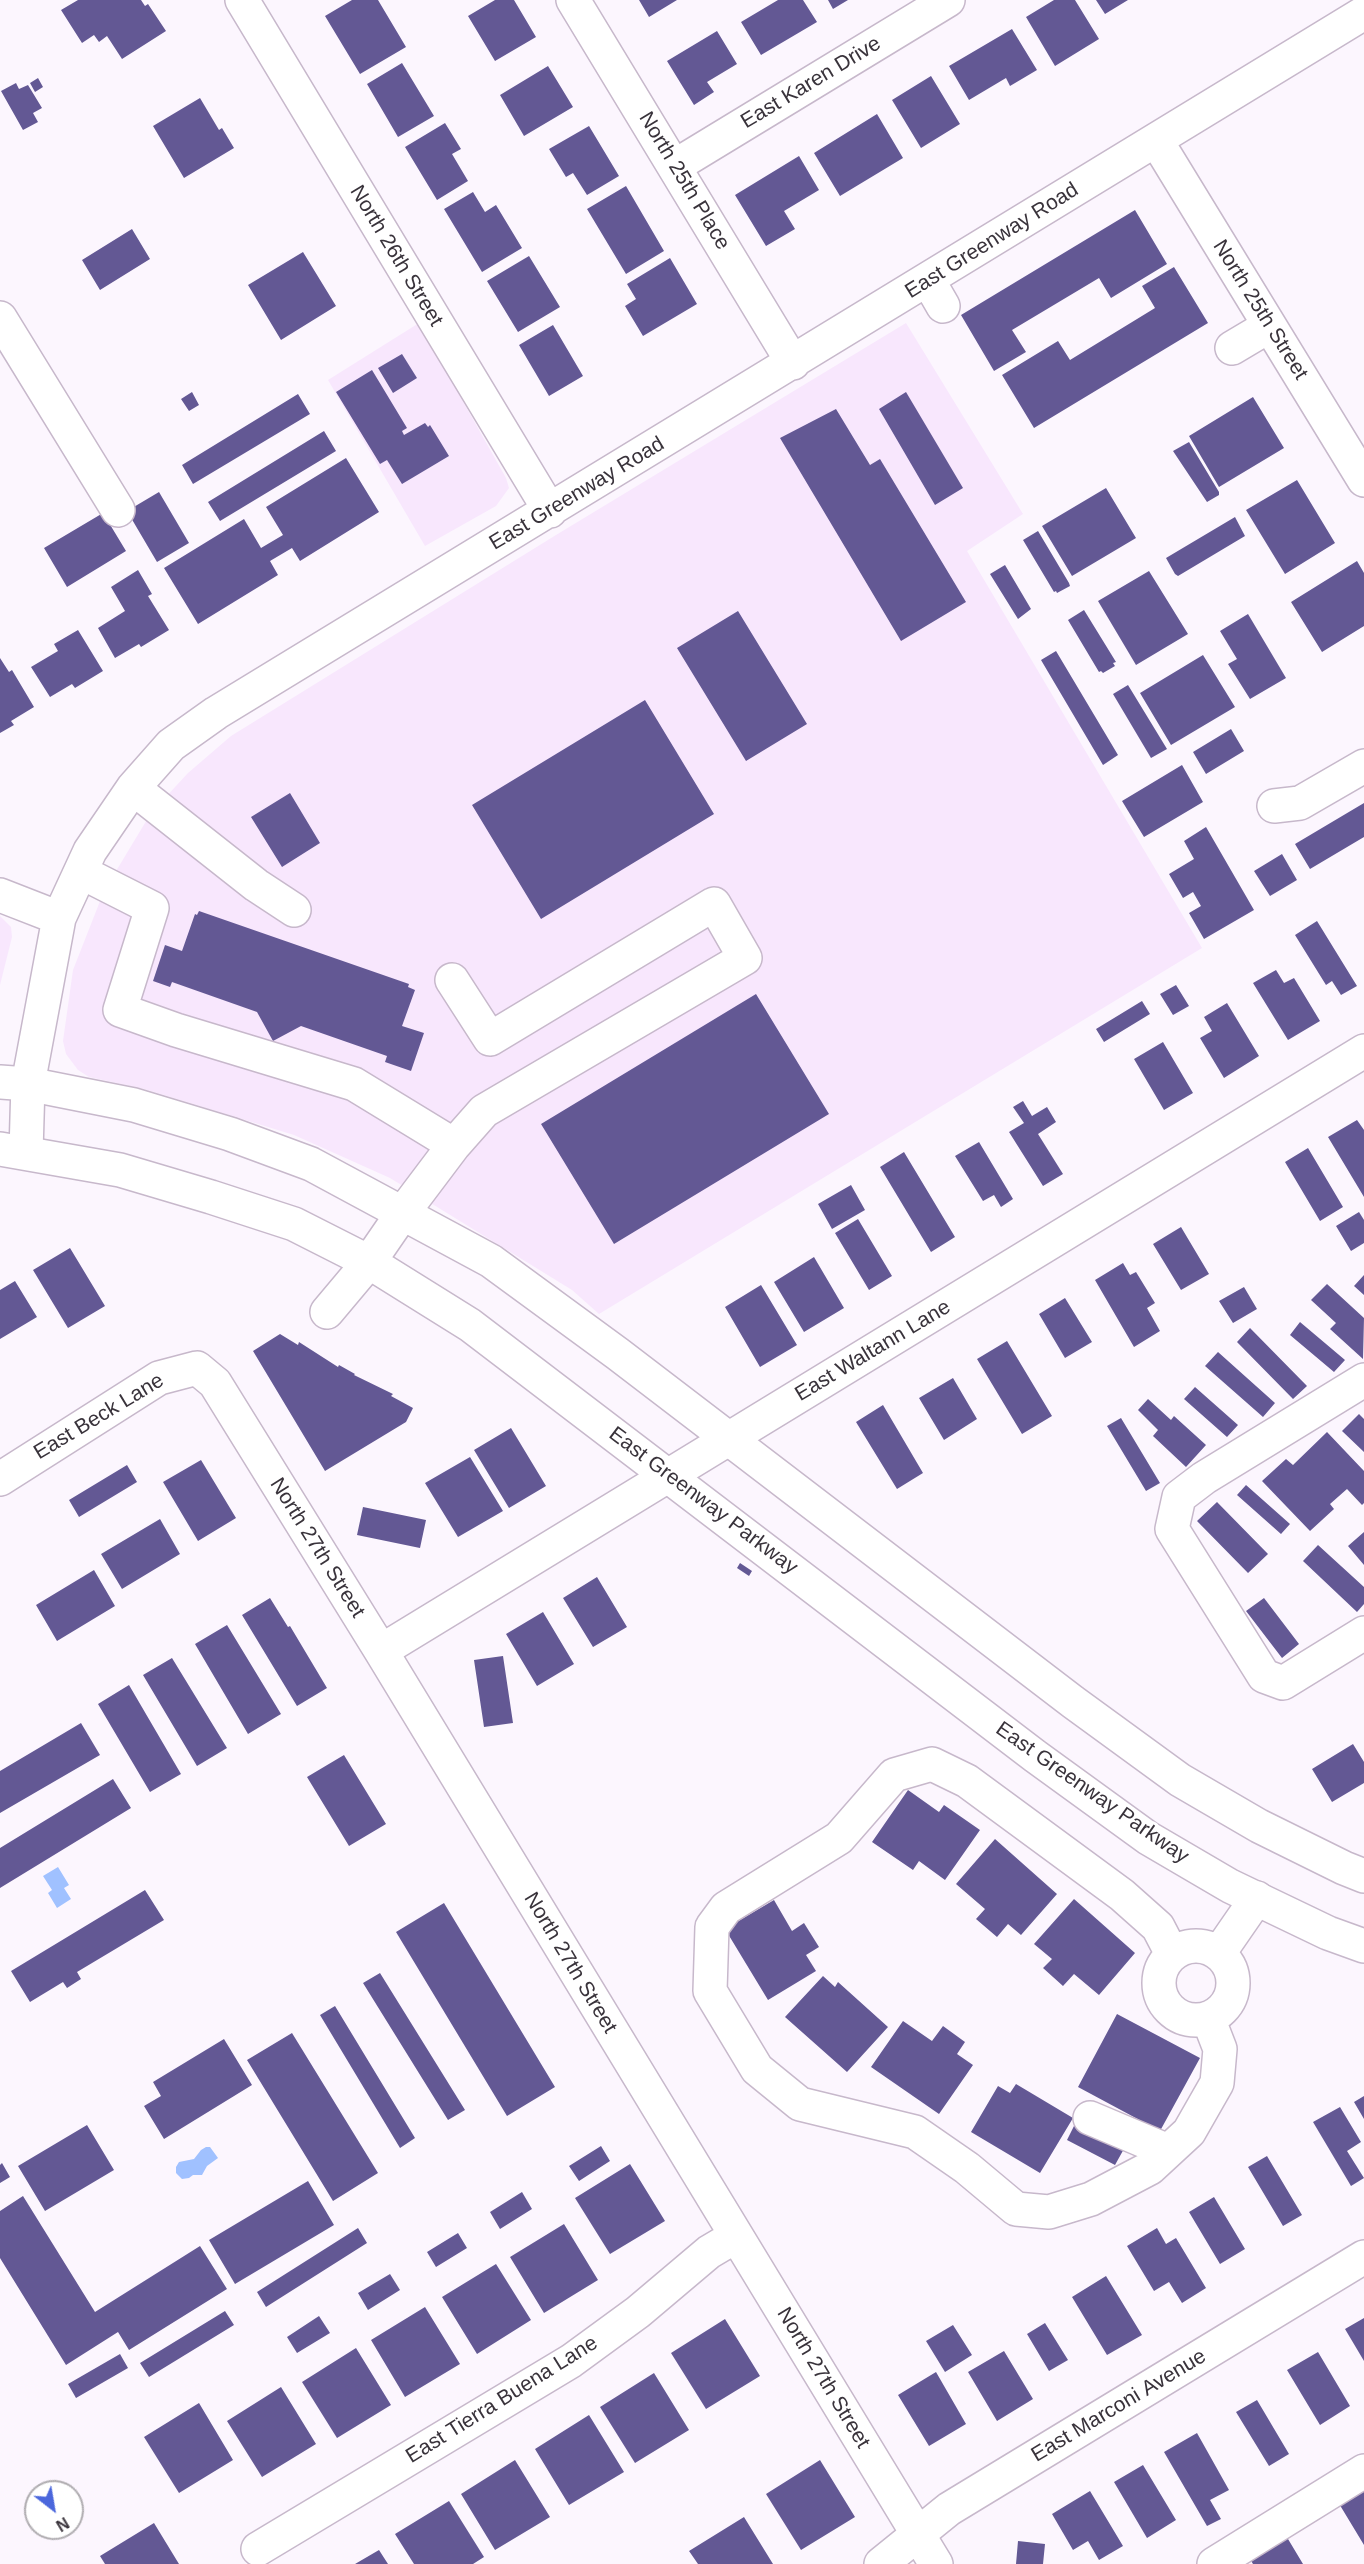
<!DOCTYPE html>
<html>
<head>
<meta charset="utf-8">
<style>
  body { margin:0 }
  #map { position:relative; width:1364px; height:2564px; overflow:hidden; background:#fcf6fe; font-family:Arial,sans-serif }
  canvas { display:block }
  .north { position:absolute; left:24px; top:2480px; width:60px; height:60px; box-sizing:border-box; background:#fff; border:2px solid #b0adb1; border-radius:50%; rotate:149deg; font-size:16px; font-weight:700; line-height:24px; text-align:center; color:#39333b }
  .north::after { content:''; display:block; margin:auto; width:21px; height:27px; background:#4b67dc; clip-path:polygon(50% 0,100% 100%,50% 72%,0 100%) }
</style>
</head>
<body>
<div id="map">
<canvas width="1364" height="2564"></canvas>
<div class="north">N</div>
</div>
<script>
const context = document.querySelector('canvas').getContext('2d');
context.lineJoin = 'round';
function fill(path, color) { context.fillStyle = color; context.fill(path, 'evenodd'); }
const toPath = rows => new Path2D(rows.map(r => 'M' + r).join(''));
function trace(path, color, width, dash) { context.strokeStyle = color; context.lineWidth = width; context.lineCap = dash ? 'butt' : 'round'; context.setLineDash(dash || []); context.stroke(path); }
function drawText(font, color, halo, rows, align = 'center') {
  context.font = font + ' Arial,sans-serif'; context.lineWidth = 6; context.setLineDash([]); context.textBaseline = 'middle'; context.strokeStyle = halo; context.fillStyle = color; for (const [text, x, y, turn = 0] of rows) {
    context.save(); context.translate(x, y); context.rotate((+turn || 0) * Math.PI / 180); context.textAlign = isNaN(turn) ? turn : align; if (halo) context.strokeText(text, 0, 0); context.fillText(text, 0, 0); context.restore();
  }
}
fill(toPath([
  [419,323,506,478,509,488,496,506,425,546,328,380],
  [906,323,1023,514,967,551,1202,948,599,1314,572,1290,390,1178,294,1135,144,1089,89,1077,78,1070,66,1054,63,1041,73,970,104,891,151,813,188,773,231,736,556,535],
  [0,916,11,927,12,937,0,985]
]), '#f8e7fd');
fill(toPath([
  [58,1867,69,1885,64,1888,71,1899,57,1908,48,1893,52,1890,43,1876],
  [206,2147,210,2147,218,2158,207,2166,202,2175,193,2175,189,2178,182,2179,176,2173,176,2167,179,2162,194,2159,201,2150]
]), '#a0c1ff');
fill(toPath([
  [78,0,141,0,145,6,148,4,166,31,122,59,107,36,99,42,94,35,82,43,61,10],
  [352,0,378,0,406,47,360,74,325,16],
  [495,0,514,0,536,37,495,61,468,16],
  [639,0,677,0,649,17],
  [778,0,803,0,817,22,761,55,741,22],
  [828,0,848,0,833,9],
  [1054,0,1075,0,1099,39,1055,66,1026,17],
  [1096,0,1128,0,1105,14],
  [1012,29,1037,70,1010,86,1006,78,969,100,949,66],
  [717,31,737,64,707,82,714,92,694,105,667,61],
  [402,63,434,116,398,137,367,84],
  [548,66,573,107,524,136,500,95],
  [931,76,960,124,921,148,892,100],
  [38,78,43,87,35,92,30,83],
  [16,83,19,89,28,85,42,108,33,113,38,122,23,130,1,91],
  [200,98,219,130,222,128,234,148,184,178,153,126],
  [877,114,903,158,840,196,814,153],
  [445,123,461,149,452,154,468,181,437,200,405,147],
  [589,126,619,176,587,195,573,173,566,177,549,149],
  [799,156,819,190,784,211,795,229,766,246,735,195],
  [626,186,664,251,626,274,587,209],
  [473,192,485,212,496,205,522,248,482,272,444,209],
  [1135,210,1167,264,1111,298,1099,278,1012,330,1026,352,994,371,961,315],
  [132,229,150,259,100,290,82,260],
  [303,252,336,306,281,340,248,285],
  [529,256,560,307,518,332,487,281],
  [670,258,697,304,643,336,625,306,636,299,627,284],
  [1174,267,1208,323,1034,428,1002,375,1058,341,1070,360,1155,308,1142,286],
  [553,325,583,376,549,396,519,345],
  [402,354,417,378,393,393,378,368],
  [372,370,407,428,402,431,404,435,425,423,428,427,430,425,449,456,402,484,387,460,380,464,336,392],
  [192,392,199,405,189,411,181,399],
  [906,392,963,488,935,505,879,409],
  [298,394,310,414,193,484,182,465],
  [1253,397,1284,448,1219,487,1189,436],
  [836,409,870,465,880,459,966,602,901,641,780,438],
  [324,431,336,451,220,521,208,502],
  [1189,442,1219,492,1219,495,1207,502,1173,451],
  [346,458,379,512,300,561,292,548,270,561,278,575,198,624,164,568,244,519,261,548,283,535,266,507],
  [1297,480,1335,543,1285,574,1246,510],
  [1106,488,1136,538,1072,576,1042,526],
  [159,492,189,543,157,562,127,511],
  [103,513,126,551,67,587,44,548],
  [1235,517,1245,536,1178,576,1175,574,1166,558],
  [1038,531,1069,583,1070,586,1057,593,1056,591,1054,592,1023,540],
  [1357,561,1364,573,1364,626,1322,652,1291,602],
  [1005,565,1031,609,1018,619,990,574],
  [138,570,152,594,148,596,169,630,141,647,139,644,115,658,98,628,125,611,111,587],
  [1149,571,1188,634,1136,665,1098,601],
  [1084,610,1116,662,1113,663,1115,666,1103,673,1101,671,1099,672,1068,620],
  [738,611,807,724,746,761,677,648],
  [1248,614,1286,678,1250,699,1228,664,1237,659,1220,631],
  [78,630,103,671,75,688,72,684,50,697,31,667,58,651,54,644],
  [1056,651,1118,755,1103,765,1041,660],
  [1203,655,1235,707,1171,745,1140,693],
  [0,658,9,672,12,670,34,707,11,721,14,725,0,733],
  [1128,685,1167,749,1151,758,1113,694],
  [645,700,714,814,541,919,472,805],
  [1231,729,1244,751,1206,774,1193,752],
  [1182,765,1203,802,1144,837,1122,801],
  [290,793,320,843,282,867,251,817],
  [1364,803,1364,837,1310,869,1295,844],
  [1206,827,1254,910,1204,939,1189,913,1201,906,1193,892,1183,898,1169,874,1194,859,1184,841],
  [1282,854,1297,880,1270,896,1254,871],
  [199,911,409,984,408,987,415,990,402,1026,424,1033,411,1071,385,1062,387,1056,301,1026,273,1041,257,1012,172,982,170,987,153,981,165,945,182,951,195,914,197,915],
  [1317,921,1357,986,1341,995,1332,981,1326,985,1295,935],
  [1276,970,1284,983,1294,978,1320,1021,1288,1040,1253,983],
  [1176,985,1189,1006,1173,1015,1160,994],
  [756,994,829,1114,614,1244,541,1124],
  [1142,1001,1150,1014,1104,1042,1096,1029],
  [1227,1003,1259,1056,1224,1078,1200,1038,1212,1031,1204,1017],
  [1163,1042,1193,1093,1164,1110,1134,1059],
  [1023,1101,1032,1116,1047,1107,1056,1122,1038,1134,1063,1174,1043,1186,1009,1132,1024,1123,1013,1107],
  [1357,1120,1364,1130,1364,1197,1328,1137],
  [979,1142,1013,1199,1001,1207,994,1195,983,1201,955,1156],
  [1308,1148,1343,1207,1320,1221,1285,1162],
  [904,1152,955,1237,931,1252,880,1167],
  [851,1185,865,1210,832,1229,818,1204],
  [1359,1212,1364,1220,1364,1243,1351,1251,1336,1226],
  [858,1219,892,1276,869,1290,835,1233],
  [1181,1227,1209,1274,1181,1290,1153,1244],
  [70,1248,105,1306,68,1328,33,1270],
  [814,1257,844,1308,804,1332,774,1282],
  [1123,1263,1130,1275,1136,1272,1155,1303,1147,1308,1160,1331,1134,1347,1095,1280],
  [1364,1275,1364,1295,1354,1286],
  [15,1281,37,1317,0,1339,0,1290],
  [1327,1284,1364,1318,1363,1359,1330,1329,1336,1323,1311,1300],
  [761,1285,797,1345,760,1367,725,1307],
  [1244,1287,1257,1309,1233,1323,1219,1301],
  [1065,1298,1092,1342,1065,1358,1039,1314],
  [1300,1322,1345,1360,1334,1372,1290,1335],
  [1250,1328,1307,1386,1293,1399,1237,1342],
  [280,1334,298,1345,299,1342,338,1367,339,1365,355,1374,354,1375,393,1394,391,1396,413,1408,406,1422,325,1471,253,1351],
  [1007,1341,1052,1416,1022,1434,977,1359],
  [1218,1352,1275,1403,1263,1417,1205,1366],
  [953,1378,977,1419,944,1440,919,1398],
  [1195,1387,1238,1425,1227,1437,1184,1399],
  [1148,1399,1171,1420,1174,1416,1206,1445,1186,1467,1153,1436,1158,1430,1138,1410],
  [883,1405,923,1473,897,1489,856,1422],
  [1359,1414,1364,1419,1364,1452,1342,1431],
  [1121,1418,1160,1483,1146,1491,1107,1426],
  [511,1428,546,1486,509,1508,474,1450],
  [1327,1432,1364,1471,1364,1503,1362,1505,1347,1489,1330,1504,1334,1509,1310,1531,1262,1481,1286,1459,1293,1465],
  [470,1457,503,1511,458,1537,425,1483],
  [201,1460,236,1518,198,1541,163,1482],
  [127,1465,137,1482,79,1517,69,1500],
  [1246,1485,1290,1524,1281,1534,1237,1495],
  [1217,1502,1268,1554,1248,1573,1197,1521],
  [363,1507,426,1520,420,1548,357,1535],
  [160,1519,180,1554,122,1589,101,1554],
  [1364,1532,1364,1565,1348,1546],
  [1318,1545,1364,1587,1364,1604,1357,1612,1303,1561],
  [740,1563,752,1571,749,1576,737,1568],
  [94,1570,115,1606,57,1641,36,1605],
  [597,1577,627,1627,593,1647,563,1598],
  [270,1598,288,1627,290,1626,327,1688,297,1706,242,1615],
  [1264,1598,1299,1644,1282,1658,1246,1611],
  [543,1612,574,1664,537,1686,506,1634],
  [227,1625,281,1714,248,1734,195,1644],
  [503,1656,513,1723,484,1727,474,1660],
  [172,1658,227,1748,197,1766,143,1675],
  [129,1685,181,1774,150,1792,98,1704],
  [81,1723,100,1755,0,1813,0,1771],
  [1353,1744,1364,1762,1364,1783,1332,1802,1312,1769],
  [344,1755,386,1824,349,1846,307,1777],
  [113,1779,131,1808,0,1888,0,1848],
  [908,1790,939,1812,944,1805,980,1830,945,1880,919,1861,913,1870,872,1842],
  [995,1839,1057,1894,1021,1935,1008,1924,997,1937,976,1919,985,1909,956,1884],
  [145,1890,164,1920,77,1972,81,1979,67,1988,63,1982,30,2002,11,1971],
  [1074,1899,1135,1953,1099,1995,1074,1974,1063,1986,1043,1968,1052,1959,1034,1944],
  [774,1900,792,1931,804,1923,819,1947,806,1955,816,1971,768,2000,725,1929],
  [444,1903,555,2087,507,2116,396,1932],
  [380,1973,465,2110,448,2120,363,1983],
  [823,1976,835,1987,838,1982,888,2027,847,2072,785,2017],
  [335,2006,415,2138,400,2148,320,2015],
  [1117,2014,1200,2058,1160,2131,1078,2087],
  [903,2021,932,2041,943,2026,965,2042,957,2054,973,2065,939,2114,871,2067],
  [292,2033,378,2173,333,2201,247,2060],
  [224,2039,252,2085,164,2139,144,2106,161,2096,153,2082],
  [1016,2084,1073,2118,1040,2173,971,2132,998,2086,1010,2093],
  [1364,2096,1364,2119,1354,2102],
  [1340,2107,1361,2142,1347,2151,1364,2178,1351,2186,1313,2122],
  [1076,2122,1125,2147,1115,2165,1067,2140],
  [87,2125,114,2170,45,2211,18,2166],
  [601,2146,610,2161,579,2181,569,2166],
  [1267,2156,1302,2215,1283,2226,1248,2167],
  [2,2163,10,2177,0,2183,0,2165],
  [630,2164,665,2221,610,2254,575,2198],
  [308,2181,334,2225,235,2284,209,2240],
  [522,2192,532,2209,500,2229,490,2212],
  [23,2196,95,2312,200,2246,227,2289,129,2350,118,2332,66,2365,0,2258,0,2211],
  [1214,2197,1245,2249,1220,2264,1189,2212],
  [564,2224,598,2280,544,2313,510,2257],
  [358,2228,367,2243,266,2307,257,2292],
  [1157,2228,1166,2244,1176,2238,1206,2288,1182,2303,1169,2282,1154,2291,1127,2246],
  [458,2233,467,2248,436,2267,427,2252],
  [496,2264,531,2320,477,2354,442,2297],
  [390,2274,400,2290,368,2310,358,2293],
  [1106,2276,1142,2335,1107,2355,1072,2297],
  [425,2307,460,2364,405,2397,371,2340],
  [225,2311,234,2325,149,2377,140,2363],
  [319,2316,330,2333,297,2353,287,2337],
  [1364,2318,1364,2361,1345,2329],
  [725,2319,760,2376,706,2409,671,2353],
  [1045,2323,1068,2360,1049,2371,1027,2334],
  [953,2325,972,2355,945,2372,926,2341],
  [356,2348,391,2405,337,2438,302,2382],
  [1004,2351,1033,2399,997,2421,968,2372],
  [1318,2352,1350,2406,1320,2425,1287,2370],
  [120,2354,128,2368,76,2398,68,2384],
  [936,2372,966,2424,929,2446,898,2395],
  [654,2373,689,2430,635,2463,600,2407],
  [281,2387,316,2444,262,2477,227,2421],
  [1257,2400,1289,2454,1269,2466,1236,2412],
  [199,2403,233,2460,179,2493,144,2437],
  [589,2415,624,2472,569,2505,535,2449],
  [1197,2433,1229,2490,1210,2500,1221,2519,1207,2526,1164,2452],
  [515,2460,550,2517,495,2550,461,2494],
  [820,2460,855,2517,801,2550,766,2494],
  [1143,2465,1176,2520,1147,2538,1114,2482],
  [1364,2487,1364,2545,1338,2502],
  [1090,2491,1123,2546,1099,2560,1088,2541,1073,2550,1052,2514],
  [449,2501,484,2557,473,2564,414,2564,395,2534],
  [744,2517,773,2564,698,2564,689,2551],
  [154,2523,179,2564,105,2564,100,2556],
  [1285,2534,1303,2564,1253,2564,1248,2556],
  [1018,2541,1045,2544,1043,2564,1016,2564],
  [379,2550,388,2564,355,2564]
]), '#635894');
const minor = toPath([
  [242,0,550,511],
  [573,0,793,363],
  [1156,140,1364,480],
  [675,166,948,0],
  [928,280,943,306],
  [0,318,118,510],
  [1232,348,1269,326],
  [133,788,256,885,294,910],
  [1274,806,1300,803,1364,766],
  [81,872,152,908,120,1010,176,1030,354,1084,454,1145],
  [0,895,59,918],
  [26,1152,28,1084,59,918,90,851,133,788,171,745,216,713,316,652,1364,13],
  [402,1214,454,1145,484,1111,745,958,714,904,490,1039,452,980],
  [327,1312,369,1262],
  [1364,1380,1204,1478,1179,1497,1172,1529,1264,1676,1283,1683,1364,1633],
  [0,1479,159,1378,197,1368,215,1383,381,1651,936,2564],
  [381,1651,1364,1051],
  '1159 1983a37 37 0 1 1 74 0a37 37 0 1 1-74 0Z',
  [1219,1953,1257,1898],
  [1172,1954,1158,1927,1122,1895,967,1781,932,1764,894,1775,839,1838,726,1908,712,1927,710,1991,757,2069,800,2104,915,2132,967,2168,1016,2209,1049,2212,1091,2199,1150,2168,1189,2132,1217,2083,1220,2049,1208,2018],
  [1090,2118,1168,2151],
  [258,2549,571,2361,638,2312,709,2252,736,2236],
  [881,2564,949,2509,1364,2257],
  [1214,2564,1364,2471]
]);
const major = toPath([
  [0,1082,28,1084,134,1105,230,1134,311,1164,491,1261,618,1354,1073,1702,1180,1780,1259,1826,1344,1868,1364,1876],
  [0,1149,120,1170,211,1197,294,1224,369,1262,470,1325,1035,1756,1148,1838,1230,1886,1328,1933,1364,1946],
  [369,1262,402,1214]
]);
trace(minor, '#c7b8cb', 36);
trace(major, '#c7b8cb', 36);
trace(minor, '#fff', 33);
trace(major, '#fff', 33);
drawText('21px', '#39333b', '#fff', [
  ["East Karen Drive",811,83,-31],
  ["North 25th Place",684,181,59],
  ["East Greenway Road",992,241,-32],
  ["North 26th Street",396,256,59],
  ["North 25th Street",1260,310,58],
  ["East Greenway Road",577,494,-31],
  ["East Waltann Lane",873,1351,-31],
  ["East Beck Lane",99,1417,-31],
  ["East Greenway Parkway",703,1501,37],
  ["North 27th Street",317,1548,58],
  ["East Greenway Parkway",1092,1793,35],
  ["North 27th Street",570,1963,59],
  ["North 27th Street",823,2378,59],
  ["East Tierra Buena Lane",502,2400,-32],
  ["East Marconi Avenue",1119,2406,-31]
]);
</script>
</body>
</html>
